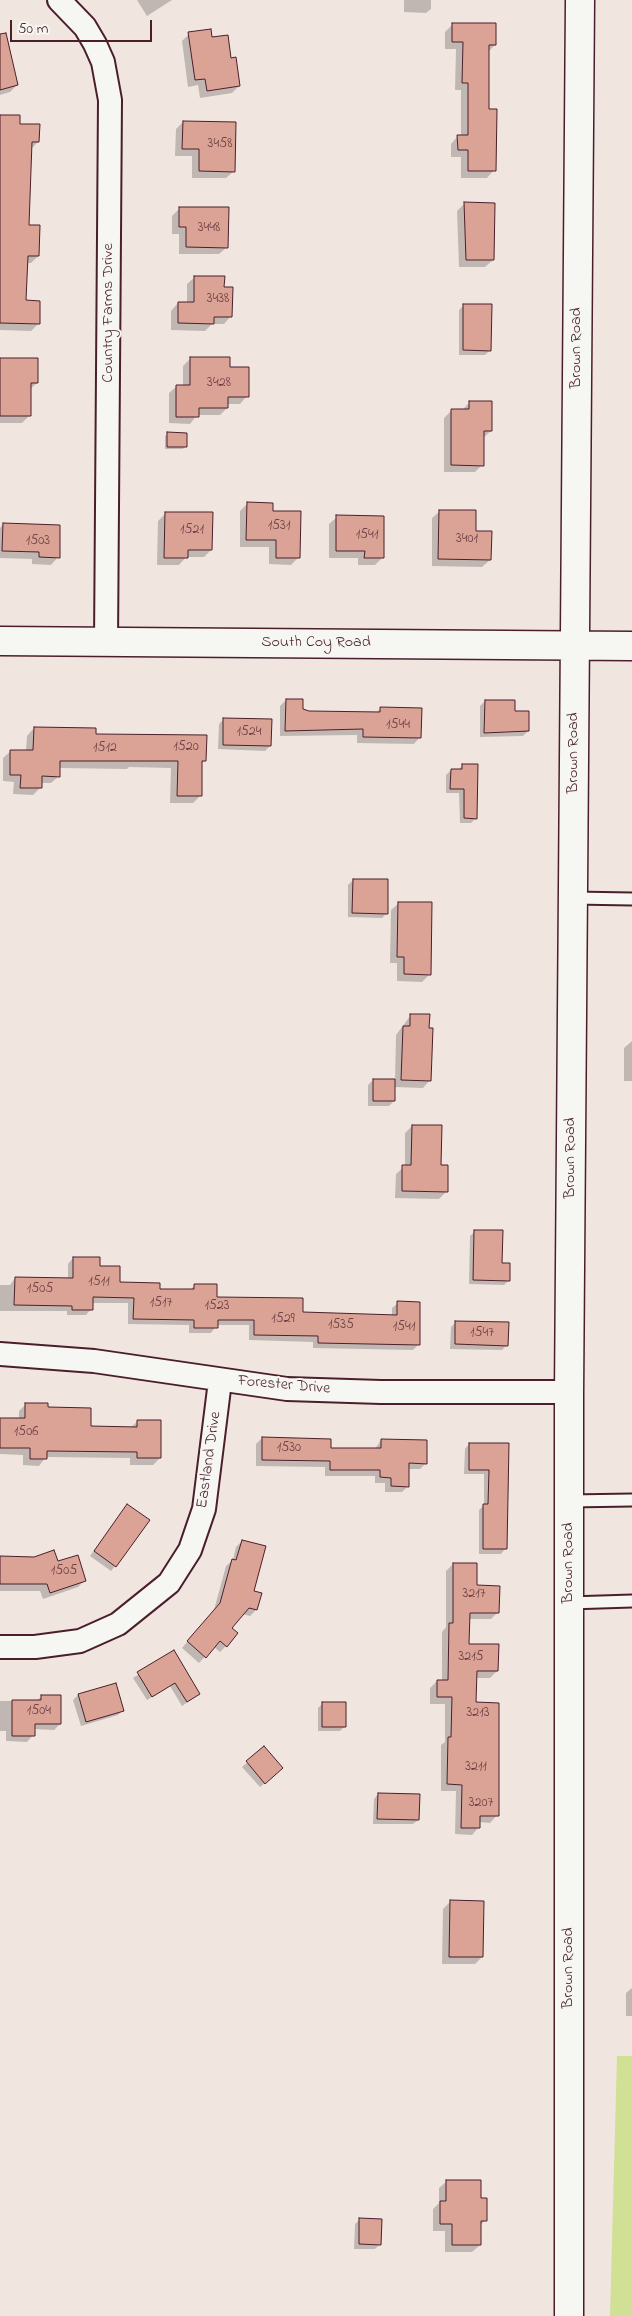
<!DOCTYPE html>
<html>
<head>
<meta charset="utf-8">
<style>
  body { margin:0 }
  #map { position:relative; width:632px; height:2316px; overflow:hidden; background:#f1e5df; font-family:"Indie Flower",sans-serif }
  canvas { display:block }
  .scale { position:absolute; left:10px; top:20px; width:142px; height:22px; box-sizing:border-box; border:2px solid #4a1f2b; border-top:0; padding-left:6px; font-size:15px; line-height:18px; white-space:nowrap; color:#4a1f2b; -webkit-text-stroke:4px #f6f6f2; paint-order:stroke }
</style>
</head>
<body>
<div id="map">
<canvas width="632" height="2316"></canvas>
<div class="scale">50 m</div>
</div>
<script>
const context = document.querySelector('canvas').getContext('2d');
context.lineJoin = 'round';
function fill(path, color) { context.fillStyle = color; context.fill(path, 'evenodd'); }
const toPath = rows => new Path2D(rows.map(r => 'M' + r).join(''));
function trace(path, color, width, dash) { context.strokeStyle = color; context.lineWidth = width; context.lineCap = dash ? 'butt' : 'round'; context.setLineDash(dash || []); context.stroke(path); }
function drawText(font, color, halo, rows, align = 'center') {
  context.font = font + ' "Indie Flower",sans-serif'; context.lineWidth = 4; context.setLineDash([]); context.textBaseline = 'middle'; context.strokeStyle = halo; context.fillStyle = color; for (const [text, x, y, turn = 0] of rows) {
    context.save(); context.translate(x, y); context.rotate((+turn || 0) * Math.PI / 180); context.textAlign = isNaN(turn) ? turn : align; if (halo) context.strokeText(text, 0, 0); context.fillText(text, 0, 0); context.restore();
  }
}
fill(toPath([
  [617,2056,632,2056,632,2316,610,2316]
]), '#d0e195');
fill(toPath([
  [137,0,172,0,147,16],
  [404,0,431,0,431,9,426,13,404,12],
  [453,24,495,45,488,52,487,110,494,170,487,178,461,178,461,157,451,157,451,144,458,136,461,136,461,90,455,90,456,49,445,49,445,32],
  [189,34,211,39,230,60,239,86,232,93,200,98,198,85,188,87,182,41],
  [0,38,17,85,10,92,0,95],
  [0,116,19,125,38,142,30,150,28,226,38,256,31,263,26,263,25,301,38,324,31,331,0,330],
  [183,122,234,171,226,178,192,178,192,156,175,156,176,129],
  [464,204,493,260,485,267,459,267,457,211],
  [180,208,227,247,219,254,179,254,179,234,172,234,172,216],
  [195,277,223,288,231,316,224,324,212,324,205,331,171,330,171,311,178,303,187,304,187,284],
  [464,305,490,350,485,355,459,355,459,310],
  [191,358,228,368,247,396,240,404,227,404,227,408,220,415,197,415,190,424,169,423,169,393,177,386,183,386,183,366],
  [0,359,37,383,30,389,30,415,22,423,0,423],
  [470,402,491,431,483,438,482,465,475,472,444,472,444,418,452,410,462,410],
  [168,433,185,447,183,449,165,449,165,436],
  [247,504,272,512,299,557,291,565,269,564,269,547,240,547,240,511],
  [440,511,474,532,490,560,482,567,432,566,432,518],
  [165,514,211,550,204,557,186,557,179,565,157,565,158,521],
  [337,517,382,558,375,565,358,565,358,558,329,558,329,524],
  [3,524,58,557,51,565,32,564,32,559,0,558,0,528],
  [286,700,309,712,376,713,381,708,420,737,414,744,357,743,357,735,280,736,280,706],
  [485,701,514,712,528,731,523,736,480,737,480,706],
  [224,719,270,746,265,751,218,749,219,724],
  [34,728,95,736,204,761,201,764,200,796,193,803,170,803,171,768,129,767,127,769,59,768,59,776,51,783,41,783,41,787,33,795,13,794,14,782,3,781,3,758,11,751,26,751,27,736],
  [463,765,476,818,471,823,460,823,459,793,446,793,446,775,451,770,458,770],
  [353,880,387,913,382,918,348,917,348,885],
  [399,903,430,974,422,982,397,981,397,963,390,963,391,910],
  [411,1015,428,1029,430,1080,423,1088,394,1087,394,1101,389,1106,368,1106,368,1085,373,1080,395,1081,396,1035],
  [632,1041,632,1081,624,1081,624,1048],
  [412,1126,440,1167,447,1191,439,1199,395,1198,396,1174,405,1166,405,1133],
  [475,1231,501,1264,509,1280,504,1285,469,1284,470,1236],
  [73,1258,99,1267,119,1283,158,1290,190,1290,195,1285,216,1298,301,1313,392,1316,392,1308,398,1303,418,1345,413,1350,313,1348,313,1342,249,1340,249,1325,217,1325,211,1333,189,1333,189,1325,128,1324,128,1303,91,1303,91,1309,86,1315,67,1315,67,1311,0,1311,0,1285,10,1285,15,1278,68,1279,68,1264],
  [456,1322,507,1345,502,1350,450,1349,451,1327],
  [26,1404,47,1409,90,1428,130,1428,138,1421,160,1458,153,1465,130,1465,130,1458,46,1457,39,1466,23,1465,23,1455,0,1454,0,1419,19,1420,19,1411],
  [262,1438,330,1449,375,1449,381,1440,426,1463,420,1469,408,1469,408,1486,402,1492,385,1492,385,1483,375,1483,375,1476,325,1476,325,1467,256,1466,256,1444],
  [469,1444,508,1444,505,1549,501,1554,479,1554,479,1510,484,1505,484,1474,464,1474,465,1449],
  [123,1511,115,1566,111,1571,90,1556],
  [242,1541,256,1610,250,1616,242,1614,230,1628,226,1646,220,1652,214,1647,199,1663,182,1648,214,1610,226,1566,233,1560,236,1547],
  [0,1557,57,1563,85,1580,78,1587,43,1599,40,1591,0,1591],
  [453,1564,498,1612,491,1619,469,1619,468,1645,497,1671,490,1678,475,1678,475,1704,497,1815,490,1823,479,1822,479,1827,472,1835,455,1834,456,1791,441,1791,441,1745,445,1742,445,1704,430,1704,430,1688,437,1681,442,1681,442,1632,446,1627,446,1571],
  [174,1652,199,1694,182,1706,170,1686,147,1700,133,1678],
  [115,1685,123,1710,118,1715,81,1726,73,1700,78,1695],
  [42,1696,60,1724,54,1730,33,1729,33,1735,27,1742,6,1741,6,1731,0,1731,0,1701,36,1701],
  [323,1703,344,1727,340,1731,318,1731,318,1708],
  [264,1748,277,1773,260,1787,242,1767],
  [378,1794,418,1820,413,1824,373,1824,374,1799],
  [451,1901,482,1957,475,1964,442,1964,443,1909],
  [632,1988,632,2016,626,2016,626,1993],
  [447,2181,479,2199,485,2220,480,2226,480,2245,472,2252,445,2252,445,2231,433,2231,433,2209,439,2203,439,2188],
  [360,2219,380,2244,375,2249,354,2249,355,2224]
]), '#0003');
const building = toPath([
  [452,23,496,23,496,45,489,45,489,109,497,109,496,171,468,171,468,150,458,150,457,135,468,135,468,83,462,83,463,42,452,42,452,23],
  [211,29,212,37,228,35,231,58,236,57,240,86,207,91,205,79,195,80,188,32,211,29],
  [6,33,18,85,0,90,0,34,6,33],
  [0,115,20,115,20,124,40,124,39,142,32,142,29,225,40,225,39,256,28,256,26,300,40,301,40,324,0,323,0,115],
  [183,121,236,122,235,172,199,171,199,149,182,149,183,121],
  [464,202,495,203,494,260,466,260,464,202],
  [179,207,229,207,228,248,186,247,186,227,179,227,179,207],
  [194,276,225,276,224,287,233,287,232,317,214,317,214,324,178,323,178,302,194,302,194,276],
  [463,304,492,304,491,351,463,350,463,304],
  [190,357,230,357,230,367,249,367,249,397,228,397,228,408,199,408,199,417,176,417,176,385,190,385,190,357],
  [0,358,38,358,38,383,31,383,31,416,0,416,0,358],
  [469,401,492,401,492,431,484,431,484,466,451,465,451,409,469,409,469,401],
  [167,432,187,433,187,447,167,447,167,432],
  [247,502,273,503,273,511,301,511,300,558,276,558,276,540,246,540,247,502],
  [439,510,476,510,476,531,492,531,491,560,438,559,439,510],
  [165,512,213,512,212,550,188,550,188,558,164,558,165,512],
  [336,515,384,516,384,558,364,558,365,551,336,551,336,515],
  [3,523,60,525,60,558,39,557,39,552,2,551,3,523],
  [286,699,303,699,303,709,309,711,380,712,380,707,422,708,421,738,363,737,363,729,285,731,286,699],
  [485,700,515,700,515,711,529,711,529,731,484,733,485,700],
  [223,718,272,719,271,746,223,745,223,718],
  [34,727,96,728,96,734,207,735,206,761,202,761,202,796,177,796,178,761,60,761,60,777,42,776,42,788,20,788,21,775,10,775,10,750,33,750,34,727],
  [462,764,478,764,477,819,464,818,464,789,450,789,451,769,462,769,462,764],
  [353,879,388,879,388,914,352,913,353,879],
  [398,902,432,902,431,975,404,974,404,957,397,957,398,902],
  [410,1014,430,1014,429,1028,433,1028,431,1081,401,1080,403,1026,410,1026,410,1014],
  [373,1079,395,1079,395,1101,373,1101,373,1079],
  [412,1125,442,1125,441,1165,448,1165,448,1192,402,1191,402,1165,411,1165,412,1125],
  [474,1230,503,1230,502,1263,510,1263,510,1281,473,1280,474,1230],
  [73,1257,100,1257,100,1266,120,1266,120,1282,160,1283,160,1289,194,1289,194,1284,217,1284,217,1297,303,1298,303,1312,397,1315,397,1301,420,1302,420,1345,318,1343,318,1336,254,1335,254,1320,218,1320,218,1328,194,1328,194,1320,133,1319,134,1298,93,1297,93,1310,72,1310,72,1306,14,1305,15,1277,73,1278,73,1257],
  [455,1321,509,1322,508,1346,455,1344,455,1321],
  [25,1403,48,1403,48,1407,91,1408,91,1426,137,1427,137,1420,161,1420,161,1458,137,1458,137,1452,47,1451,47,1459,30,1459,30,1448,0,1448,0,1418,25,1418,25,1403],
  [262,1437,331,1439,331,1448,381,1448,381,1439,427,1440,427,1464,409,1463,409,1487,391,1486,391,1478,380,1477,380,1470,330,1470,330,1461,262,1460,262,1437],
  [469,1443,509,1443,507,1549,483,1549,483,1504,488,1504,489,1470,469,1470,469,1443],
  [127,1504,150,1520,116,1567,94,1551,127,1504],
  [242,1540,266,1546,254,1591,262,1593,257,1610,249,1608,232,1628,238,1633,227,1647,220,1641,206,1658,187,1641,220,1603,232,1559,236,1560,242,1540],
  [54,1550,58,1561,78,1555,86,1581,50,1593,47,1584,0,1584,0,1556,34,1557,54,1550],
  [453,1563,477,1563,477,1585,500,1586,499,1613,470,1613,469,1644,499,1644,498,1671,477,1671,476,1702,499,1703,499,1816,480,1816,480,1828,461,1828,462,1785,447,1784,448,1737,451,1737,452,1697,437,1697,437,1680,448,1680,449,1623,453,1623,453,1563],
  [174,1650,200,1694,187,1702,175,1683,152,1697,137,1672,174,1650],
  [116,1683,124,1711,86,1722,78,1694,116,1683],
  [41,1695,61,1695,61,1724,35,1724,35,1736,12,1736,12,1700,41,1700,41,1695],
  [322,1702,346,1702,346,1727,322,1727,322,1702],
  [264,1746,283,1768,265,1784,246,1761,264,1746],
  [378,1793,420,1794,419,1820,377,1819,378,1793],
  [450,1900,484,1901,483,1957,449,1957,450,1900],
  [446,2180,481,2180,481,2198,487,2198,487,2221,481,2221,481,2245,452,2245,452,2224,440,2224,440,2201,446,2201,446,2180],
  [359,2218,382,2219,381,2245,359,2244,359,2218]
]);
fill(building, '#dba395');
trace(building, '#4a1f2b', 1);
const lane = toPath([
  [573,898,632,899],
  [569,1501,632,1500],
  [569,1603,632,1601]
]);
const street = toPath([
  [59,0,85,27,95,44,103,62,110,100,106,642],
  [0,1354,94,1361,287,1389,381,1392,569,1392],
  [0,1647,35,1647,80,1641,118,1624,169,1583,190,1550,204,1509,220,1381]
]);
const secondary = toPath([
  [0,641,632,646],
  [569,2316,569,1392,580,0]
]);
trace(lane, '#4a1f2b', 15);
trace(street, '#4a1f2b', 26);
trace(secondary, '#4a1f2b', 31);
trace(lane, '#f6f6f2', 11);
trace(street, '#f6f6f2', 22);
trace(secondary, '#f6f6f2', 28);
drawText('14px', '#6e4046', null, [
  ["3458",220,145],
  ["3448",209,229],
  ["3438",218,300],
  ["3428",219,384],
  ["1531",279,527],
  ["1521",192,531],
  ["1541",367,536],
  ["3401",467,540],
  ["1503",38,542],
  ["1544",398,726],
  ["1524",249,733],
  ["1520",186,748],
  ["1512",105,749],
  ["1511",99,1283],
  ["1505",40,1290],
  ["1517",161,1304],
  ["1523",217,1307],
  ["1529",283,1320],
  ["1535",341,1326],
  ["1541",404,1328],
  ["1547",482,1334],
  ["1506",26,1433],
  ["1530",289,1449],
  ["1505",64,1572],
  ["3217",474,1595],
  ["3215",471,1658],
  ["1504",39,1712],
  ["3213",478,1714],
  ["3211",476,1768],
  ["3207",481,1804]
]);
drawText('16px', '#4a1f2b', '#f6f6f2', [
  ["Country Farms Drive",109,313,-90],
  ["Brown Road",577,348,-90],
  ["South Coy Road",316,643],
  ["Brown Road",574,753,-90],
  ["Brown Road",571,1158,-90],
  ["Forester Drive",284,1386,5],
  ["Eastland Drive",210,1460,-82],
  ["Brown Road",569,1563,-90],
  ["Brown Road",569,1968,-90]
]);
</script>
</body>
</html>
